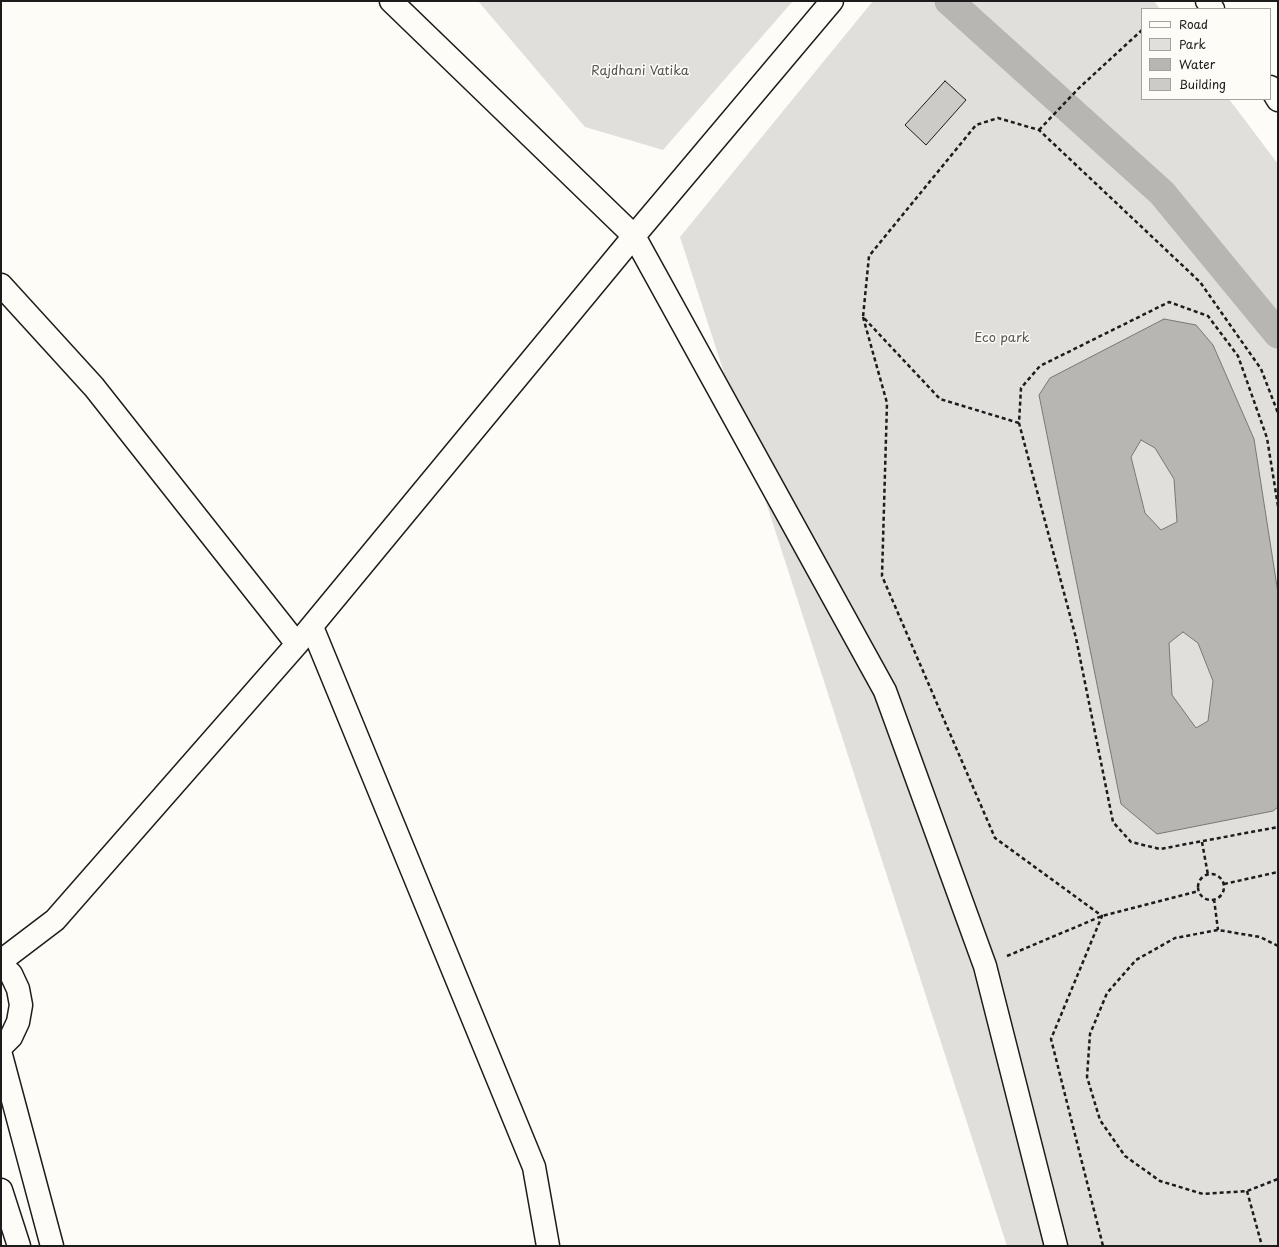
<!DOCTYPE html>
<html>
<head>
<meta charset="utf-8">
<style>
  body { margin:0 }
  #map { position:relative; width:1279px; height:1247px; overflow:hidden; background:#fdfcf7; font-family:"Playpen Sans",sans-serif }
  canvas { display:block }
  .frame { position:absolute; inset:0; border:2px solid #1c1c1c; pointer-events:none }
  .legend { position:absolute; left:1141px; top:8px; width:130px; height:92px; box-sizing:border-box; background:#fdfcf7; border:1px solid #a3a29f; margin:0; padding:5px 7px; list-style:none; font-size:12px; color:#1c1c1c }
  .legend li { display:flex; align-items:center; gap:8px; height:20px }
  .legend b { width:20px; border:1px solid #a3a29f }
</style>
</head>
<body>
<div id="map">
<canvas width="1279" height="1247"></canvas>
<div class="frame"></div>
<ul class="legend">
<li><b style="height:5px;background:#fdfcf7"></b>Road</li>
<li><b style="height:11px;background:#e0dfdb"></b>Park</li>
<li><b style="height:11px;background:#b7b6b2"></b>Water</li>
<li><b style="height:11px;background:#cccbc8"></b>Building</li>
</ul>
</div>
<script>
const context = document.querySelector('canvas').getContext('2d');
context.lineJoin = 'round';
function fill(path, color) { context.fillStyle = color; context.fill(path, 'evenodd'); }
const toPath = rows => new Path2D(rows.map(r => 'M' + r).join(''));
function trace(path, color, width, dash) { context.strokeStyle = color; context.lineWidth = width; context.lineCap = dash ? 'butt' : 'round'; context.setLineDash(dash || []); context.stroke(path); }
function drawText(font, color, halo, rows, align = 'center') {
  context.font = font + ' "Playpen Sans",sans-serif'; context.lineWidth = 3; context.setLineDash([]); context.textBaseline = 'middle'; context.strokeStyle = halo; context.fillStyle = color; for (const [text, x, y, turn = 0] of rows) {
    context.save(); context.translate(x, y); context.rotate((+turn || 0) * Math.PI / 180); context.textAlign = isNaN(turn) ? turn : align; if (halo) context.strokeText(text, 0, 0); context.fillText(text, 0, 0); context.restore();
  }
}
fill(toPath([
  [478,1,793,1,663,150,585,127],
  [873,1,1154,1,1160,9,1142,9,1142,99,1229,99,1278,164,1278,1246,1007,1246,680,237]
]), '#e0dfdb');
const water = toPath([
  [1164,319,1196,325,1213,345,1254,439,1278,593,1278,807,1273,811,1157,834,1121,804,1039,395,1050,378,1164,319],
  [1141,440,1155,448,1174,479,1177,522,1161,530,1145,513,1131,457,1141,440],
  [1183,632,1198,643,1213,681,1208,721,1196,728,1172,695,1169,643,1183,632]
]);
fill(water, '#b7b6b2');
trace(water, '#797876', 1);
trace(toPath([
  [949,1,1162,193,1278,334]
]), '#b7b6b2', 29);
const building = toPath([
  [945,81,966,100,926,145,905,125,945,81]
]);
fill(building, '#cccbc8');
trace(building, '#1c1c1c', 1);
const minor = toPath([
  [391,1,634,236,885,691,985,966,1056,1246],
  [1207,1,1213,9],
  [1270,87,1278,100],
  [1,285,94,387,297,644],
  [312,627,534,1167,548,1246],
  [1,961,55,920,297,644,634,236,832,1],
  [1,964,11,974,18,989,21,1005,18,1022,11,1037,1,1047],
  [1,1055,52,1246],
  [1,1190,19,1246]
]);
trace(minor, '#1c1c1c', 25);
trace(toPath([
  [1039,130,1079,88,1142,30],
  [863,317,887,403,882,576,995,838,1102,916,1051,1039,1103,1246],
  [1019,423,940,399,863,317,869,256,976,125,998,118,1039,130,1200,282,1261,369,1278,413],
  [1278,506,1267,438,1238,356,1208,316,1169,302,1040,366,1021,388,1019,423,1076,638,1113,822,1131,842,1160,849,1278,827],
  [1202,842,1208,875],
  '1198 887a13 13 0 1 1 26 0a13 13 0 1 1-26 0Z',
  [1224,884,1278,872],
  [1214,899,1218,930],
  [1278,946,1260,937,1218,930,1175,938,1136,960,1107,993,1090,1034,1087,1077,1100,1120,1125,1156,1160,1181,1203,1194,1247,1191,1278,1179],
  [1007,956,1102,916,1199,891],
  [1247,1191,1262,1246]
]), '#1c1c1c', 2.5, [4, 3]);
trace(minor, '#fdfcf7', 22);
drawText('13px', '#575655', '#fdfcf7', [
  ["Rajdhani Vatika",640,71],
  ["Eco park",1002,338]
]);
</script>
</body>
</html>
